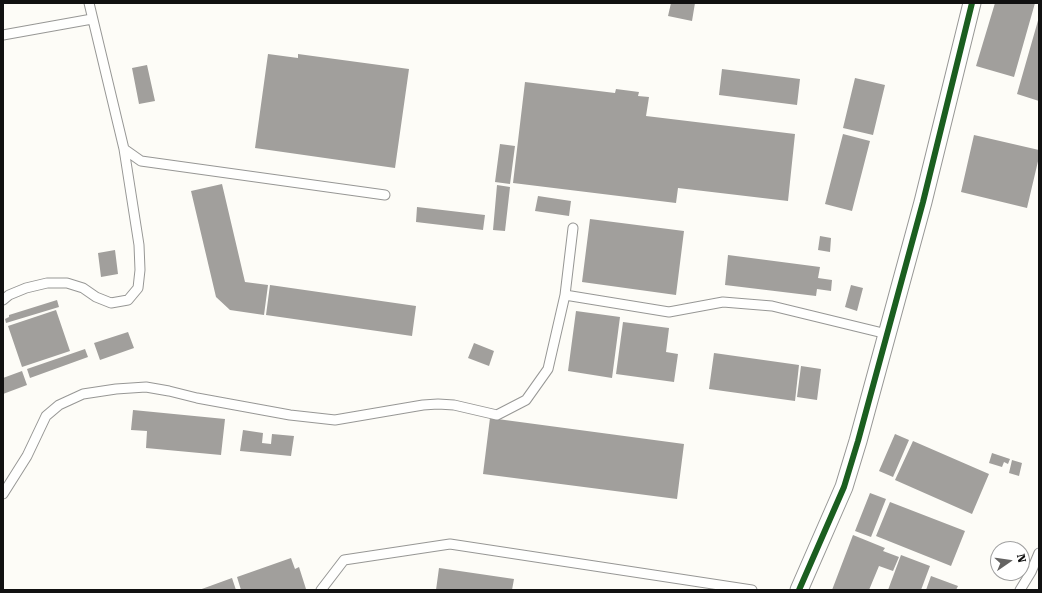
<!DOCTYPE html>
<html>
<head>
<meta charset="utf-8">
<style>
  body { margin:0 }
  #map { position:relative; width:1042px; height:593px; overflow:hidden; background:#fdfcf7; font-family:"Roboto Serif",serif }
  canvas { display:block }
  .frame { position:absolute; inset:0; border:4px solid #111; pointer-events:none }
  .north { position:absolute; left:990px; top:541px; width:40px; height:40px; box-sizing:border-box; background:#fff; border:1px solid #a0a0a0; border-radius:50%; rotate:77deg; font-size:11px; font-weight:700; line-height:16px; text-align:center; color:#111 }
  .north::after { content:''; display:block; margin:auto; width:14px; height:18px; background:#646362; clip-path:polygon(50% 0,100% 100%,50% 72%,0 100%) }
</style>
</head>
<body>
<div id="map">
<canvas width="1042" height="593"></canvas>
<div class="frame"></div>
<div class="north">N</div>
</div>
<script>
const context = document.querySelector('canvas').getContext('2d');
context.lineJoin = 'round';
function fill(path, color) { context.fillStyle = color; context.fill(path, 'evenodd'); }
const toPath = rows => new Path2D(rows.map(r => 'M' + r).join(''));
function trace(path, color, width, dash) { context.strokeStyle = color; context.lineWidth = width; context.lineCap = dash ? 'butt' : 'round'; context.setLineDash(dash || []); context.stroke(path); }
fill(toPath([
  [671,3,695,3,692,21,668,16],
  [995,3,1035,3,1014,77,976,66],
  [1039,17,1039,101,1017,94],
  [268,54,298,58,298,54,409,69,395,168,255,148],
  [147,65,155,101,139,104,132,68],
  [722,69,800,79,797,105,719,95],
  [855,78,885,85,873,135,843,128],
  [525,82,615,93,616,89,639,92,638,96,649,97,646,116,795,134,788,201,678,188,676,203,513,183],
  [843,134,870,141,852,211,825,204],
  [974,135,1039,150,1039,157,1027,208,961,192],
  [500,144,515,146,510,184,495,182],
  [222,184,245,282,268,285,264,315,230,310,216,297,191,191],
  [497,185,510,187,505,231,493,230],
  [538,196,571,201,569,216,535,211],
  [417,207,485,215,483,230,416,222],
  [590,219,684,231,676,295,582,282],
  [820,236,831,238,830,252,818,250],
  [115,250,118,274,101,277,98,253],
  [728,255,820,267,818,278,832,280,831,291,817,289,816,296,725,285],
  [270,285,416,306,412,336,266,315],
  [851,285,863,288,857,311,845,307],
  [57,300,59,307,6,323,5,319,9,317,9,315],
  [56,310,70,351,22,367,8,326],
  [576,311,620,317,612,378,568,371],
  [623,322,669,328,666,352,678,354,674,382,616,374],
  [128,332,134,348,100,360,94,343],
  [474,343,494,351,489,366,468,358],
  [85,349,88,357,30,378,27,369],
  [714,353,799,365,795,401,709,389],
  [801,366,821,369,817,400,797,397],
  [22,371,27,385,3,394,3,378],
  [133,410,225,419,221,455,146,448,147,431,131,430],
  [490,418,684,444,677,499,483,474],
  [243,430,263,433,262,443,271,444,272,434,294,436,291,456,240,451],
  [895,434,909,440,893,477,879,471],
  [913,441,989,474,972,514,895,480],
  [992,453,1010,459,1008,464,1004,462,1002,467,989,463],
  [1012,460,1022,463,1019,476,1009,473],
  [870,493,886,499,871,537,855,531],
  [890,502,965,531,951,566,876,536],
  [853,535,885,548,883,551,899,557,893,571,879,566,869,590,832,590],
  [901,555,930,566,921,590,888,590],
  [291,558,295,569,299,567,306,589,303,590,241,590,237,577],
  [439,568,514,579,512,590,436,590],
  [931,576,958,586,956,590,926,590],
  [232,578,236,590,199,590]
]), '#a19f9c');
const lane = toPath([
  [89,3,124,149,141,161,385,195],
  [3,35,92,19],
  [565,295,669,312,723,302,772,306,887,334],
  [3,300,9,295,26,288,47,283,67,283,83,288,96,297,111,303,128,300,138,288,140,270,139,245,124,149],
  [3,494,27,456,46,416,59,405,83,394,116,389,146,387,169,391,197,398,290,415,335,420,423,405,438,404,454,405,497,415,526,400,548,369,565,295,573,228],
  [321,590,344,560,450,544,752,590],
  [1020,590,1031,572,1039,553]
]);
const street = toPath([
  [799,590,844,487,858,441,923,202,972,3]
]);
trace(lane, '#979795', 11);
trace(street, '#979795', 19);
trace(lane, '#fffffe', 9);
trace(street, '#fffffe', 17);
trace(toPath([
  [799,590,844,487,858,441,923,202,972,3]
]), '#1b5e20', 6);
</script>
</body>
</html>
